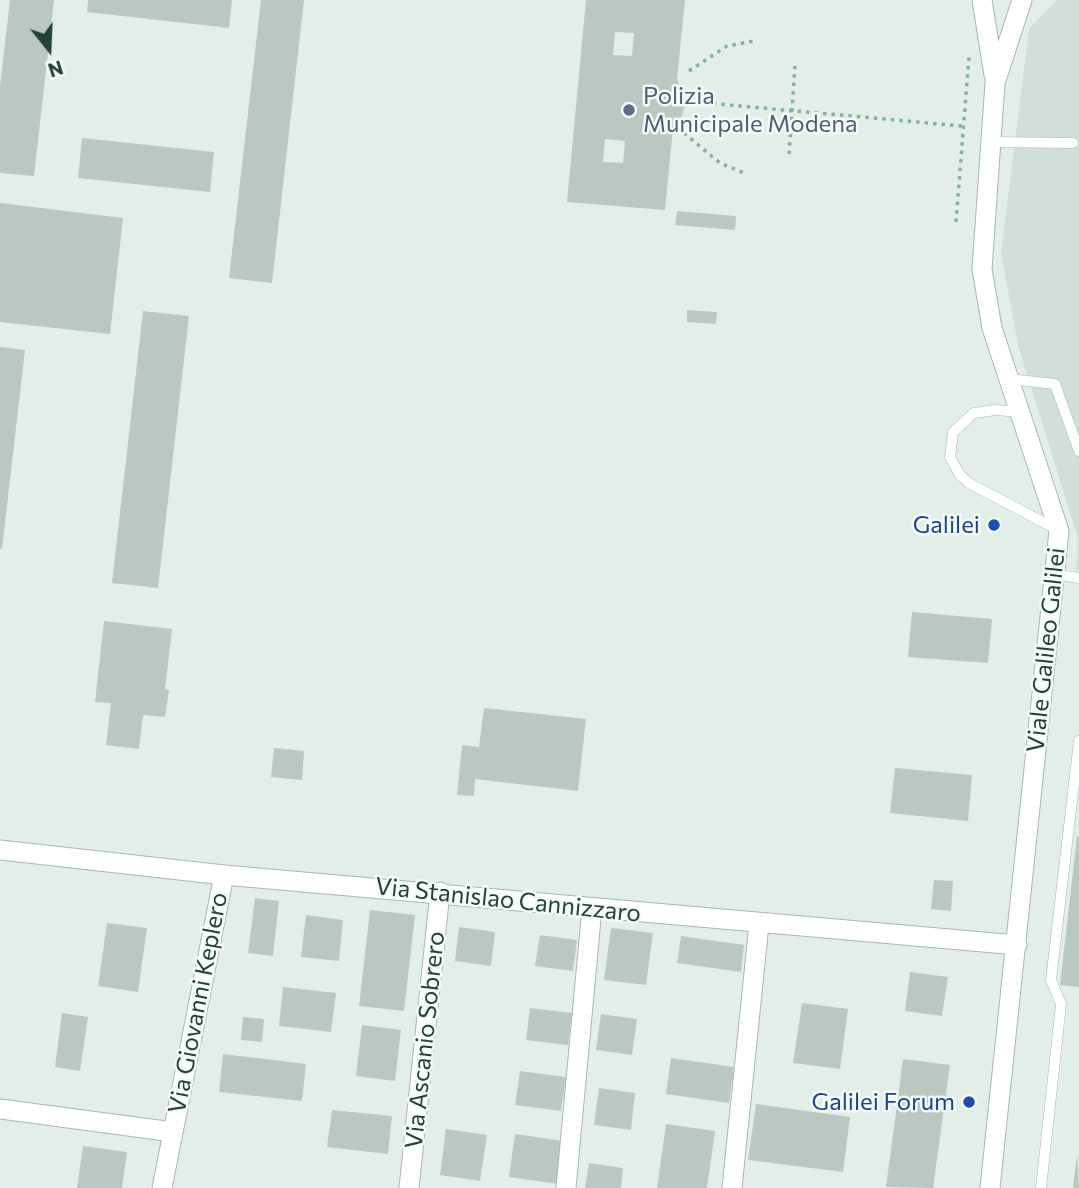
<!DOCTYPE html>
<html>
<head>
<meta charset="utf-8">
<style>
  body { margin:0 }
  #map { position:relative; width:1079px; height:1188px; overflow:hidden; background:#e4eee9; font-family:Commissioner,sans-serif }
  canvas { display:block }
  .north { position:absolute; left:14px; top:14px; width:70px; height:70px; -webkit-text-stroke:5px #f5faf7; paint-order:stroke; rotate:162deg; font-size:19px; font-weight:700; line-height:28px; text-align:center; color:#234136 }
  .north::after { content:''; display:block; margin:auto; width:24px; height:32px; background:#234136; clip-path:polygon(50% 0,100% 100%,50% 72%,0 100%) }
</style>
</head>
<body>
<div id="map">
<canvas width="1079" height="1188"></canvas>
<div class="north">N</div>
</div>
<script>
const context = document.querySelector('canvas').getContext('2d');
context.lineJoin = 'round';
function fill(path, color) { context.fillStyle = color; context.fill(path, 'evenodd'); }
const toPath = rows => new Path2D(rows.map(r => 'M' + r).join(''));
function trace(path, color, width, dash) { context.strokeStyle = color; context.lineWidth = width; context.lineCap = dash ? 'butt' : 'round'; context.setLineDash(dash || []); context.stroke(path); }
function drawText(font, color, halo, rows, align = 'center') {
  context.font = font + ' Commissioner,sans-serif'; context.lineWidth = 5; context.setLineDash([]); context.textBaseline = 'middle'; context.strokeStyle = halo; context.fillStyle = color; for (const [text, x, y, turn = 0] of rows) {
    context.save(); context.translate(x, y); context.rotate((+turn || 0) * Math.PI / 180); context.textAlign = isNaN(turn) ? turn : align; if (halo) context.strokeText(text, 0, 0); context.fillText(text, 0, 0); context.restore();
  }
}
fill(toPath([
  [1057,0,1079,0,1079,571,1076,570,1078,539,1018,345,1001,253,1029,29]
]), '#d2ded8');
fill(toPath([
  [10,0,54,0,34,176,0,173,0,86],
  [88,0,232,0,229,28,87,12],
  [261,0,304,0,272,283,229,278],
  [586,0,685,0,677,79,685,104,682,116,673,128,665,210,567,202],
  [615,32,634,33,632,56,613,55],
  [605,139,625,141,623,163,603,162],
  [82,138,214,152,210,192,78,178],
  [0,203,123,218,110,334,0,322],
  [677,211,736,216,735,230,675,225],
  [687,310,717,312,716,324,687,322],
  [143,311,189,316,158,588,112,583],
  [0,347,25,350,2,549,0,549],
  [912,612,992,619,988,663,908,657],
  [104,621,172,629,165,689,169,690,165,717,143,715,139,749,106,745,111,703,95,702],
  [484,708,586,719,578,791,475,779,474,796,457,795,462,745,479,747],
  [274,748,304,751,302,780,271,777],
  [895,768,972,775,968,821,890,813],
  [1077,836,1079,837,1079,987,1060,985],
  [934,880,953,881,951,911,931,909],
  [255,898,279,901,273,956,248,953],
  [370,910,415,915,404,1011,359,1006],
  [306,915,343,920,339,961,301,957],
  [107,923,147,928,138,992,98,986],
  [459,927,495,932,491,966,455,961],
  [611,928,653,933,646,985,604,980],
  [540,935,577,940,573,971,535,966],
  [681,936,744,945,741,972,677,963],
  [910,972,948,977,942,1016,905,1011],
  [283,987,336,993,331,1032,279,1026],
  [802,1003,848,1009,840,1069,793,1063],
  [530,1008,572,1013,568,1045,526,1040],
  [62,1013,88,1017,80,1071,55,1067],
  [601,1014,637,1019,632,1055,596,1050],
  [243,1017,264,1019,262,1042,241,1040],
  [362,1025,401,1030,395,1081,356,1076],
  [223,1054,306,1064,302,1101,219,1092],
  [671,1058,734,1067,729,1103,666,1094],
  [903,1059,950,1065,933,1188,886,1187],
  [520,1071,566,1077,561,1111,515,1105],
  [599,1088,635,1093,631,1130,594,1125],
  [756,1104,850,1117,843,1172,748,1160],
  [332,1110,392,1116,388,1154,327,1147],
  [666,1124,715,1131,707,1188,657,1188],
  [446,1129,487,1135,480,1181,440,1175],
  [515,1134,563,1141,558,1184,509,1177],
  [83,1146,127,1152,122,1188,77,1188],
  [1077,1154,1079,1188,1073,1188],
  [589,1163,623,1168,621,1188,585,1188]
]), '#b9c9c2');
const service = toPath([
  [991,142,1073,143],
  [1009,379,1055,384,1079,451],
  [1020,412,996,410,974,413,953,432,950,457,960,475,969,483,1058,530],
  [1053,574,1079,578],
  [1041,1188,1061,1004,1051,980,1079,741]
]);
const minor = toPath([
  [982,0,994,75],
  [0,850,224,875,1017,945],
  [0,1109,173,1132],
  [162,1188,224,875],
  [409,1188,440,892],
  [566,1188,592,908],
  [732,1188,759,924],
  [990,1188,1059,531,992,328,982,269,995,83,1022,0]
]);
trace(service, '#a6b7b0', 11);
trace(minor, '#a6b7b0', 21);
trace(toPath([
  [689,71,727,46,754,41],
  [696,102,962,126],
  [684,133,720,163,744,173],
  [789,154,795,66],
  [956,222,969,57]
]), '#84b2a1', 3.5, [3.5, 5]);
trace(service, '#fff', 10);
trace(minor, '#fff', 19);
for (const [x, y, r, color] of [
  [629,110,7,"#5c6f8a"],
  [994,525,7,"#1a4fb4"],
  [969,1102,7,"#1a4fb4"]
]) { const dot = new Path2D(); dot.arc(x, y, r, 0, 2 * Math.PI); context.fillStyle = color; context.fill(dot); trace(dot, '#f5faf7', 2.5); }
drawText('24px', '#4e5e75', '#f5faf7', [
  ["Polizia",643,96],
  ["Municipale Modena",643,124]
], 'left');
drawText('24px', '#164399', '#f5faf7', [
  ["Galilei",980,525],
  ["Galilei Forum",955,1102]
], 'right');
drawText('24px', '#234136', '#f5faf7', [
  ["Viale Galileo Galilei",1046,650,-84],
  ["Via Stanislao Cannizzaro",508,900,6],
  ["Via Giovanni Keplero",198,1003,-79],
  ["Via Ascanio Sobrero",425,1040,-84]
]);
</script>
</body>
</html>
